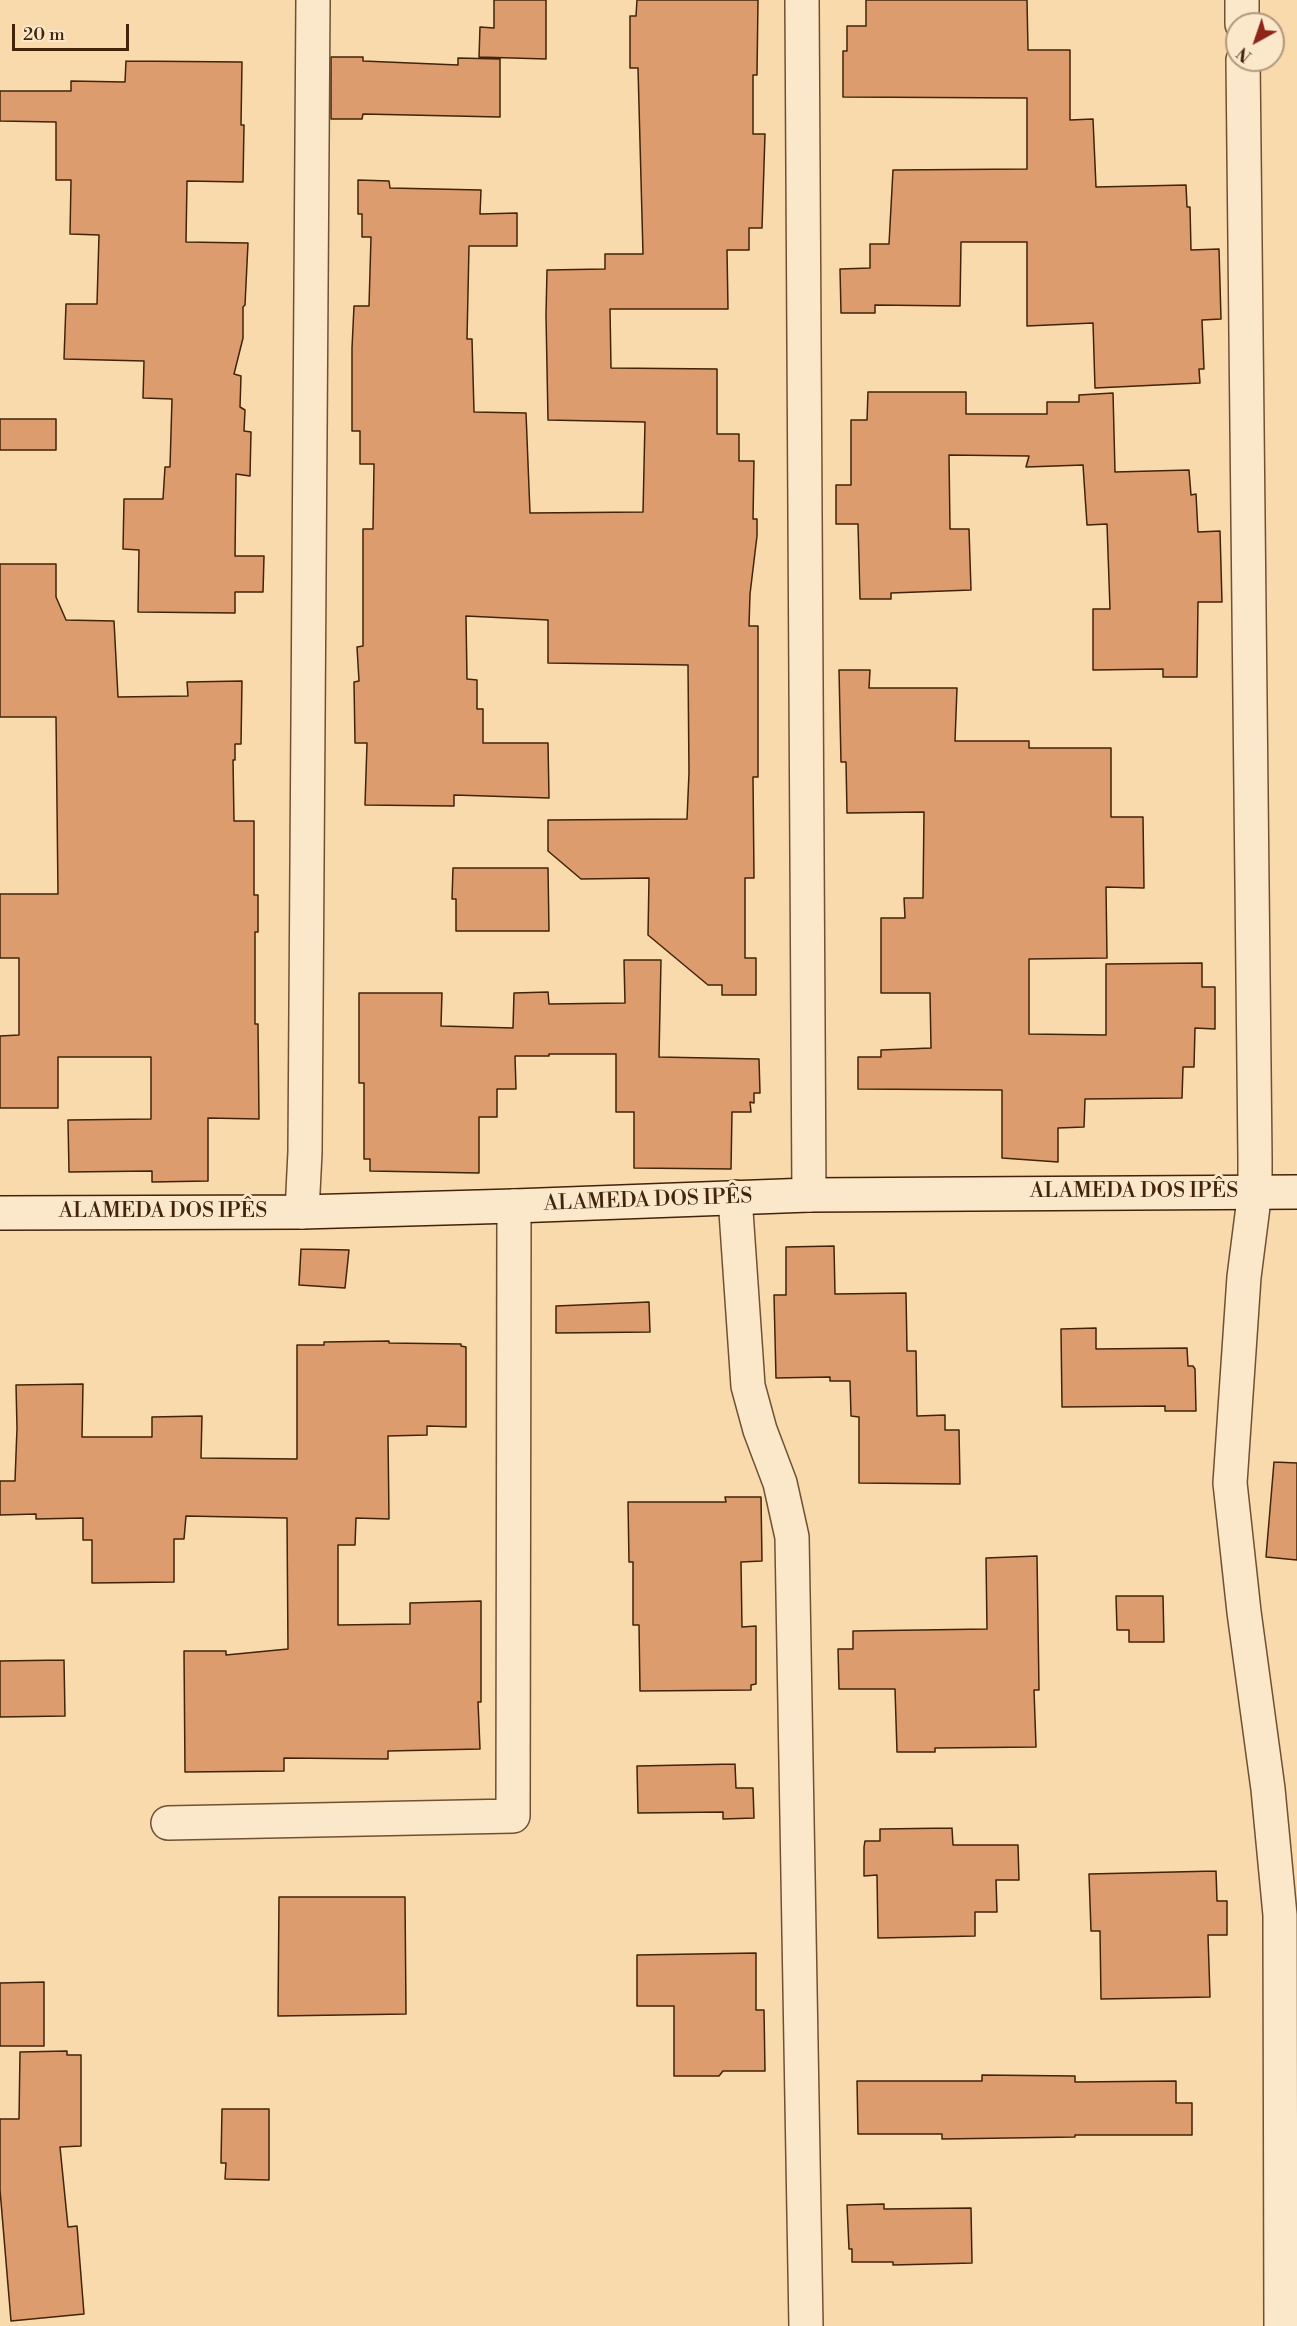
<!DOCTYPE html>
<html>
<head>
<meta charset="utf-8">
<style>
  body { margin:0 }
  #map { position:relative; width:1297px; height:2326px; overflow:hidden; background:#f9daad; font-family:"Libre Bodoni",serif }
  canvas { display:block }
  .north { position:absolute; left:1225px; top:12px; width:60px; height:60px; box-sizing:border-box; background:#fbe7ca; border:2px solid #b1997d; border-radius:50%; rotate:220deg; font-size:16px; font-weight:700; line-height:24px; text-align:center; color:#412409 }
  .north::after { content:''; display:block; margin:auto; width:21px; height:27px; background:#8f2418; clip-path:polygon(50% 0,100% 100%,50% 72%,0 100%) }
  .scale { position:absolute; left:12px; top:24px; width:117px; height:27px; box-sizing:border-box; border:3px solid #412409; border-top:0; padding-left:8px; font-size:18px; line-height:21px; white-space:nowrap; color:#412409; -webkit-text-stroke:4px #fbe7ca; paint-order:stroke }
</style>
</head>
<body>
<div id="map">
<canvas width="1297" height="2326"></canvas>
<div class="north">N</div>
<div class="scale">20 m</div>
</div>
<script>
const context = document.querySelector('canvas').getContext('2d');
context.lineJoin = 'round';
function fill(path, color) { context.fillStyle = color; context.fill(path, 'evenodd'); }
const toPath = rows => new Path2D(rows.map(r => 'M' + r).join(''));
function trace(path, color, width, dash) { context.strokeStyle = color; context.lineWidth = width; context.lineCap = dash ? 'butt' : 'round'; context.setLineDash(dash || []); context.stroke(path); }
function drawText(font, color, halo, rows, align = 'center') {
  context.font = font + ' "Libre Bodoni",serif'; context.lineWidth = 6; context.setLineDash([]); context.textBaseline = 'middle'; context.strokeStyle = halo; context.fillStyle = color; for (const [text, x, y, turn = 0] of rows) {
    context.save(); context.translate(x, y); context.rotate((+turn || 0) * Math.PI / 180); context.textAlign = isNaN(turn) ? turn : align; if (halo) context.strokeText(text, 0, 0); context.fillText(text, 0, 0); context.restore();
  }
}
const building = toPath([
  [494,0,546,0,546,59,479,57,480,27,494,28,494,0],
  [637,0,758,0,757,75,753,75,753,134,765,134,762,228,749,228,749,250,727,250,728,309,610,309,611,368,717,369,717,434,739,434,739,461,754,461,753,519,757,519,757,536,750,594,749,626,758,626,758,777,753,777,754,878,745,878,745,958,756,958,756,995,722,995,722,985,708,985,648,935,649,878,581,879,548,851,548,820,687,819,689,773,688,665,548,663,548,620,466,616,467,679,477,680,477,709,483,709,483,743,548,743,549,798,454,795,454,806,365,805,367,743,355,743,354,682,359,681,357,647,363,646,363,529,373,529,374,464,360,464,360,431,352,431,352,348,354,306,369,306,371,237,362,237,362,214,358,214,358,180,389,181,390,188,481,190,480,214,517,213,517,246,469,246,467,339,472,339,474,412,526,413,530,513,643,512,645,422,548,420,546,315,547,270,605,269,605,254,643,254,638,68,630,68,630,16,636,16,637,0],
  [866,0,1027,0,1028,50,1070,50,1070,120,1093,119,1096,187,1186,185,1187,207,1190,207,1191,250,1219,249,1221,319,1202,320,1204,369,1199,369,1200,383,1095,388,1093,323,1027,326,1027,242,961,242,960,306,875,305,875,313,841,313,840,269,870,268,870,244,889,244,893,170,1027,169,1027,98,843,97,843,51,847,51,847,26,866,26,866,0],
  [331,57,363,57,363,61,458,65,458,58,500,59,500,117,363,114,362,119,331,119,331,57],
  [126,61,242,62,241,125,244,125,243,182,187,181,186,242,248,243,245,305,243,307,243,338,234,374,241,376,240,407,245,410,244,431,251,432,250,476,236,474,235,556,264,556,263,592,235,592,235,613,138,612,139,550,123,549,124,499,163,499,165,467,170,467,172,399,143,398,144,361,64,359,66,304,97,304,99,235,70,234,71,180,56,180,56,122,0,121,0,91,71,91,71,81,125,82,126,61],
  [868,392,966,392,966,414,1047,414,1047,402,1079,402,1079,395,1113,393,1115,472,1189,470,1191,495,1196,494,1198,532,1220,531,1222,602,1198,602,1197,677,1163,677,1163,669,1093,670,1093,609,1110,609,1107,524,1087,525,1083,465,1026,467,1029,456,949,455,950,529,969,529,971,590,891,593,891,599,860,599,858,524,836,524,836,485,851,485,851,420,867,420,868,392],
  [0,419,56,419,56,450,0,450,0,419],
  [0,564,56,564,56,597,66,620,114,621,118,697,188,696,187,682,242,681,241,744,235,744,235,760,233,760,234,821,254,821,254,895,258,895,258,932,255,932,255,1024,258,1024,259,1119,208,1118,208,1181,152,1182,152,1171,69,1172,68,1120,151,1119,151,1057,58,1057,58,1108,0,1108,0,1036,19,1035,19,958,0,958,0,894,58,894,56,717,0,717,0,564],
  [839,670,870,670,869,688,957,688,955,741,1029,741,1029,748,1111,748,1111,817,1143,817,1144,888,1106,887,1107,958,1029,959,1029,1034,1106,1035,1106,964,1202,963,1202,987,1215,987,1215,1029,1195,1028,1194,1067,1183,1067,1182,1098,1085,1099,1084,1127,1058,1128,1058,1162,1002,1158,1002,1090,858,1089,858,1057,881,1057,881,1050,931,1048,930,993,881,993,881,918,905,918,904,898,923,898,924,812,847,813,846,762,841,762,839,670],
  [453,868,548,868,549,931,456,931,456,899,452,899,453,868],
  [624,960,661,960,659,1057,759,1059,760,1093,754,1093,754,1103,750,1102,751,1112,732,1112,731,1169,634,1168,634,1112,616,1112,616,1054,549,1054,549,1056,515,1056,516,1089,497,1089,497,1117,479,1117,479,1173,370,1171,370,1159,364,1159,364,1083,359,1083,359,993,442,993,441,1026,513,1028,514,993,548,992,549,1004,625,1003,624,960],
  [834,1246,835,1294,906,1293,907,1351,916,1351,917,1416,945,1415,945,1430,959,1430,960,1484,859,1483,859,1417,851,1416,850,1381,830,1381,830,1377,776,1378,774,1295,786,1295,786,1247,834,1246],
  [301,1249,349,1250,345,1288,299,1285,301,1249],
  [649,1302,650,1332,556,1333,556,1306,649,1302],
  [1096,1328,1096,1349,1187,1348,1188,1366,1193,1366,1195,1369,1196,1411,1165,1411,1165,1406,1062,1407,1061,1329,1096,1328],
  [389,1341,389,1343,461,1344,461,1346,466,1347,466,1427,427,1426,427,1435,388,1436,389,1519,356,1518,355,1545,338,1545,338,1625,410,1624,410,1603,481,1601,481,1702,478,1702,480,1749,388,1751,388,1759,284,1758,284,1771,185,1772,184,1651,226,1651,226,1655,288,1649,287,1518,186,1516,184,1539,174,1539,174,1582,92,1583,92,1540,83,1540,83,1518,36,1519,36,1514,0,1515,0,1481,15,1481,17,1428,16,1385,83,1384,82,1437,152,1437,152,1417,202,1416,201,1458,297,1459,297,1345,324,1345,324,1342,389,1341],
  [1274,1462,1297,1463,1297,1560,1266,1557,1274,1462],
  [725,1497,761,1497,762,1561,741,1562,742,1627,756,1626,756,1684,751,1685,751,1690,640,1691,639,1625,633,1625,633,1562,629,1562,628,1502,726,1502,725,1497],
  [1037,1556,1039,1690,1034,1690,1036,1747,935,1748,935,1752,897,1752,895,1689,839,1689,838,1649,853,1649,853,1631,987,1629,986,1558,1037,1556],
  [1116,1596,1163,1596,1164,1642,1129,1642,1129,1630,1117,1630,1116,1596],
  [64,1660,65,1716,0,1717,0,1661,64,1660],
  [735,1764,736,1788,753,1788,754,1818,723,1819,723,1812,638,1813,637,1766,735,1764],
  [952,1828,953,1845,1018,1845,1019,1880,996,1880,997,1912,975,1912,975,1936,878,1938,877,1875,864,1876,864,1847,865,1841,880,1841,880,1829,952,1828],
  [1216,1871,1217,1901,1227,1901,1227,1935,1208,1935,1210,1997,1101,1999,1100,1931,1091,1931,1089,1874,1216,1871],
  [279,1897,405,1897,406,2014,278,2016,279,1897],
  [756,1953,756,2010,764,2010,765,2071,723,2071,719,2076,674,2076,674,2006,637,2006,637,1955,756,1953],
  [44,1982,44,2046,0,2046,0,1983,44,1982],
  [67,2051,67,2055,81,2055,81,2146,60,2147,68,2227,77,2226,84,2314,11,2321,0,2190,0,2119,19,2119,20,2052,67,2051],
  [982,2075,1075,2076,1075,2082,1176,2081,1176,2103,1192,2103,1192,2135,1075,2135,1075,2137,942,2139,942,2134,858,2134,857,2081,982,2081,982,2075],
  [222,2109,269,2109,269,2180,225,2179,226,2163,221,2163,222,2109],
  [884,2204,884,2209,971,2208,972,2263,893,2265,893,2262,852,2262,852,2249,849,2249,847,2205,884,2204]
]);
fill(building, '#dd9c6e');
trace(building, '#412409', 1.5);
const street = toPath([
  [802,0,809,1195],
  [1242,0,1242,24],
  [1243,60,1255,1158,1255,1191,1244,1277,1230,1483,1244,1612,1268,1789,1280,1915,1281,2326],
  [735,1197,748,1386,760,1430,780,1483,792,1537,806,2326],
  [302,1212,305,1152,313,0],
  [168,1823,513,1816,514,1206]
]);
const secondary = toPath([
  [0,1213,302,1212,514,1206,809,1195,1297,1192]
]);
trace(street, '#6f5232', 36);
trace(secondary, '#412409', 36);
trace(street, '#fbe7ca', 33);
trace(secondary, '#fbe7ca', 33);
drawText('21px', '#412409', '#fbe7ca', [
  ["ALAMEDA DOS IPÊS",1134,1192],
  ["ALAMEDA DOS IPÊS",648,1201,-2],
  ["ALAMEDA DOS IPÊS",163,1212]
]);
</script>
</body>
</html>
